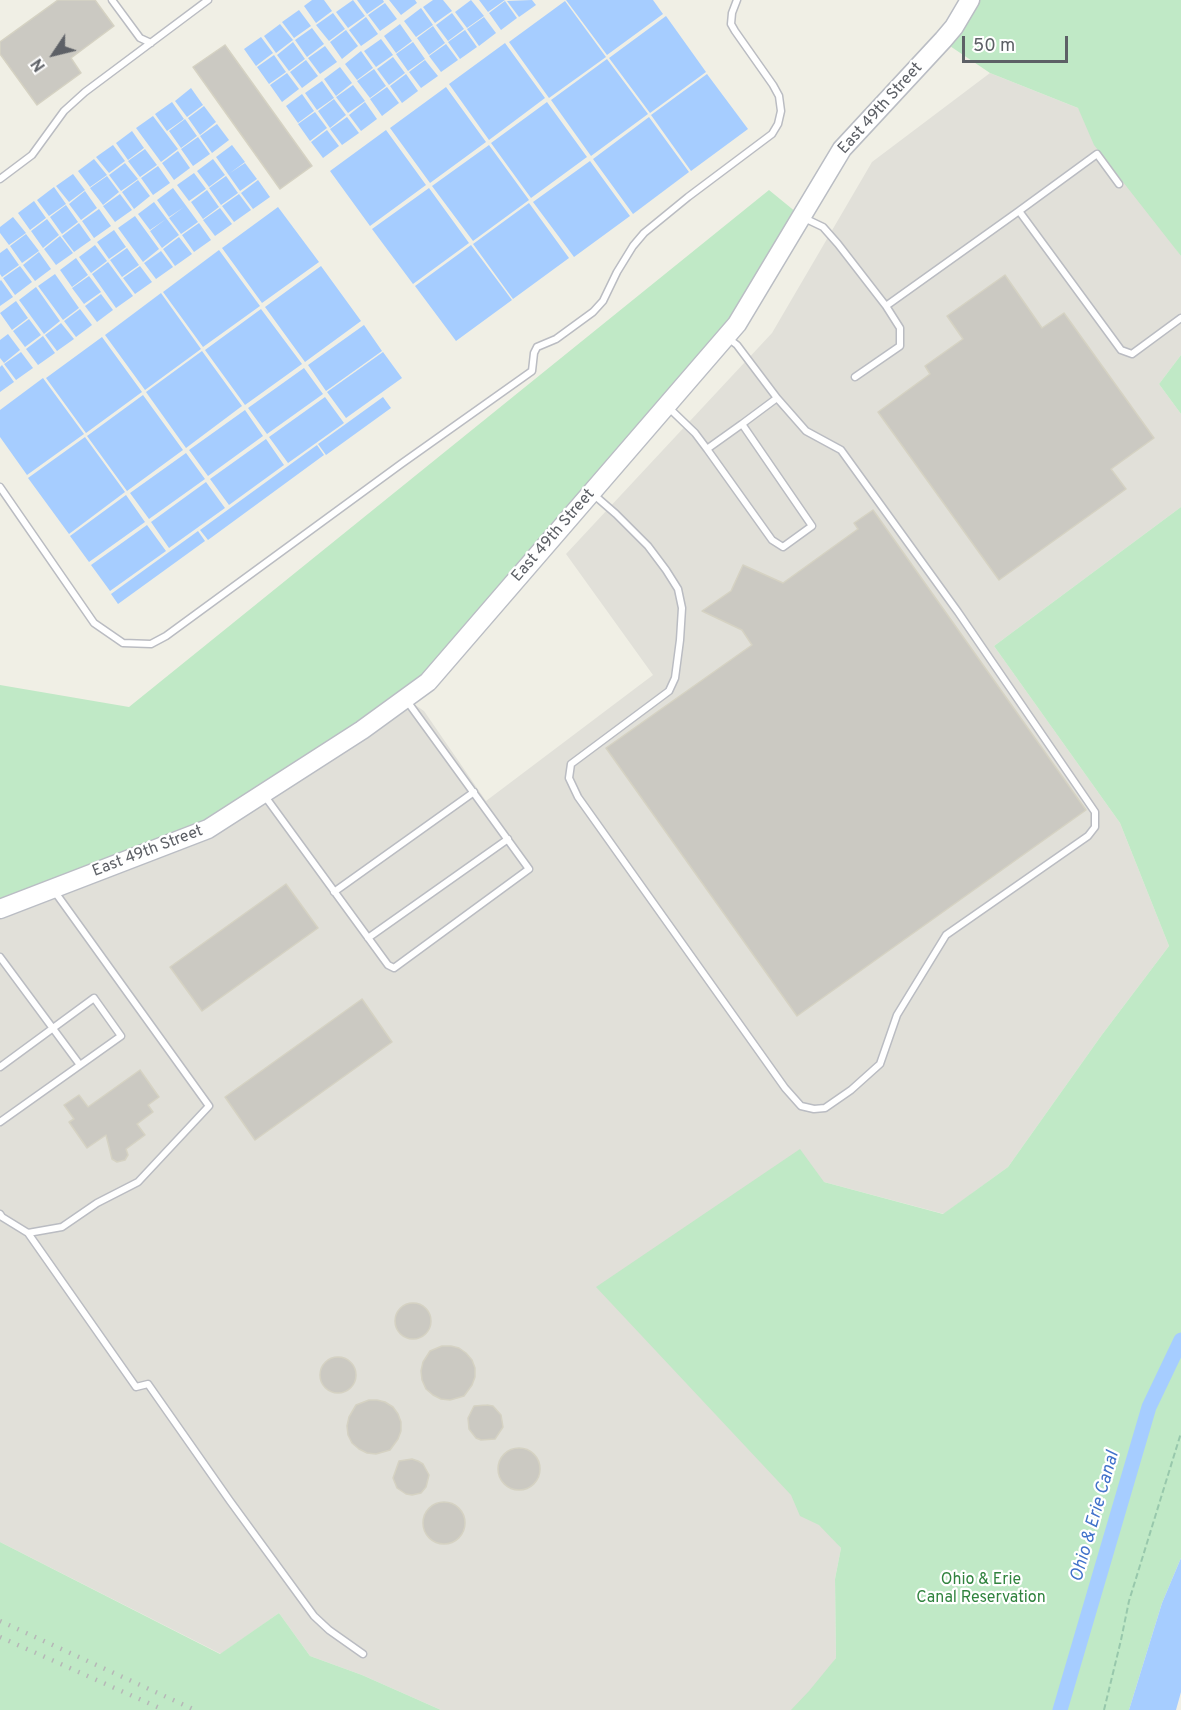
<!DOCTYPE html>
<html>
<head>
<meta charset="utf-8">
<style>
  body { margin:0 }
  #map { position:relative; width:1181px; height:1710px; overflow:hidden; background:#f0efe5; font-family:Overpass,sans-serif }
  canvas { display:block }
  .north { position:absolute; left:24px; top:24px; width:60px; height:60px; -webkit-text-stroke:4px #fff; paint-order:stroke; rotate:235deg; font-size:16px; font-weight:700; line-height:24px; text-align:center; color:#5d6066 }
  .north::after { content:''; display:block; margin:auto; width:21px; height:27px; background:#5d6066; clip-path:polygon(50% 0,100% 100%,50% 72%,0 100%) }
  .scale { position:absolute; left:962px; top:36px; width:106px; height:27px; box-sizing:border-box; border:3px solid #5d6066; border-top:0; padding-left:8px; font-size:18px; line-height:21px; white-space:nowrap; color:#5d6066; -webkit-text-stroke:4px #fff; paint-order:stroke }
</style>
</head>
<body>
<div id="map">
<canvas width="1181" height="1710"></canvas>
<div class="north">N</div>
<div class="scale">50 m</div>
</div>
<script>
const context = document.querySelector('canvas').getContext('2d');
context.lineJoin = 'round';
function fill(path, color) { context.fillStyle = color; context.fill(path, 'evenodd'); }
const toPath = rows => new Path2D(rows.map(r => 'M' + r).join(''));
function trace(path, color, width, dash) { context.strokeStyle = color; context.lineWidth = width; context.lineCap = dash ? 'butt' : 'round'; context.setLineDash(dash || []); context.stroke(path); }
function drawText(font, color, halo, rows, align = 'center') {
  context.font = font + ' Overpass,sans-serif'; context.lineWidth = 4.5; context.setLineDash([]); context.textBaseline = 'middle'; context.strokeStyle = halo; context.fillStyle = color; for (const [text, x, y, turn = 0] of rows) {
    context.save(); context.translate(x, y); context.rotate((+turn || 0) * Math.PI / 180); context.textAlign = isNaN(turn) ? turn : align; if (halo) context.strokeText(text, 0, 0); context.fillText(text, 0, 0); context.restore();
  }
}
fill(toPath([
  [990,73,1078,108,1181,256,1181,355,1159,384,1181,414,1181,507,994,646,1120,823,1169,946,1101,1036,1008,1167,944,1214,824,1182,824,1527,841,1548,835,1579,836,1658,800,1710,441,1710,362,1675,310,1656,279,1613,221,1654,0,1542,0,909,405,698,424,711,486,801,653,675,566,554,772,333,872,162]
]), '#e1e0d9');
fill(toPath([
  [970,0,1181,0,1181,256,1094,145,1078,108,990,73,944,42],
  [769,190,802,217,737,324,428,682,208,829,0,909,0,685,129,707],
  [1181,355,1181,414,1159,384],
  [1181,507,1181,1558,1162,1603,1129,1710,791,1710,809,1691,836,1658,835,1579,841,1548,819,1525,800,1516,791,1495,596,1287,800,1149,824,1182,943,1214,1008,1167,1101,1036,1169,946,1120,823,994,646],
  [0,1542,220,1654,279,1613,310,1656,362,1675,441,1710,0,1710]
]), '#c0e9c6');
fill(toPath([
  [312,0,324,0,332,11,316,23,304,6],
  [353,0,365,16,348,28,336,12],
  [357,0,383,0,384,2,367,14],
  [389,0,415,0,417,3,401,15],
  [433,0,443,0,452,11,435,23,423,7],
  [471,0,484,16,467,28,455,12],
  [479,0,505,0,488,12],
  [532,0,536,5,519,17,507,1],
  [566,0,653,0,663,14,607,55],
  [505,1,517,18,501,30,489,13],
  [565,1,606,57,549,98,509,42],
  [385,3,397,19,380,31,368,15],
  [421,8,433,25,416,37,404,21],
  [299,10,311,26,294,38,282,22],
  [333,13,345,29,329,41,316,25],
  [452,13,464,29,448,41,436,25],
  [666,16,706,72,650,113,609,58],
  [366,17,378,34,361,46,349,30],
  [484,17,496,33,479,46,467,29],
  [280,24,293,40,276,53,264,36],
  [400,24,412,41,396,53,384,36],
  [433,26,445,43,429,55,417,38],
  [312,28,324,44,307,57,295,40],
  [346,30,358,46,342,59,330,42],
  [465,30,477,47,460,59,448,42],
  [261,37,273,53,256,66,244,49],
  [381,39,393,55,376,67,364,51],
  [293,42,305,59,289,71,277,55],
  [413,42,425,59,408,71,396,54],
  [505,43,545,98,489,140,449,84],
  [446,44,458,60,441,72,429,56],
  [325,46,337,62,320,74,308,58],
  [361,51,373,68,357,80,345,64],
  [274,55,286,72,269,84,257,67],
  [393,57,405,73,389,85,377,69],
  [607,59,648,114,591,156,551,100],
  [306,60,318,76,302,88,290,72],
  [425,60,438,76,421,88,409,72],
  [340,67,352,83,336,96,324,79],
  [374,69,386,86,370,98,357,81],
  [287,73,299,89,282,102,270,85],
  [406,74,418,91,402,103,390,86],
  [707,74,748,129,691,171,651,115],
  [322,81,334,98,317,110,305,93],
  [353,85,365,101,348,113,336,97],
  [387,87,399,103,382,116,370,99],
  [446,87,486,142,430,183,390,128],
  [191,88,203,105,187,117,175,101],
  [302,94,314,111,298,123,286,106],
  [334,99,346,115,330,128,318,111],
  [172,102,184,119,167,131,155,114],
  [365,102,377,119,361,131,349,115],
  [547,102,587,157,531,198,491,143],
  [204,106,216,122,200,135,188,118],
  [315,112,327,128,310,141,298,124],
  [153,116,178,149,161,162,136,128],
  [347,117,359,133,342,145,330,129],
  [649,117,689,172,633,214,593,159],
  [185,119,197,136,181,148,169,131],
  [217,124,229,140,212,153,200,136],
  [327,130,339,146,323,158,311,142],
  [386,130,426,185,370,226,330,171],
  [132,131,144,148,128,160,116,143],
  [198,137,210,154,193,166,181,149],
  [113,145,125,161,109,173,96,157],
  [232,145,245,162,230,173,245,163,257,179,240,191,216,157],
  [489,145,529,200,473,241,432,186],
  [145,149,157,165,140,177,128,161],
  [178,151,190,168,174,180,162,163],
  [94,159,107,175,90,187,78,171],
  [213,159,225,175,209,187,197,171],
  [590,161,630,216,574,257,533,202],
  [125,163,138,179,121,191,109,175],
  [158,166,170,183,153,195,141,178],
  [194,173,206,189,189,201,177,185],
  [73,174,85,190,69,202,56,186],
  [107,176,119,192,103,205,90,188],
  [226,176,238,193,221,205,209,188],
  [138,180,150,196,134,209,122,192],
  [258,180,270,197,253,209,241,193],
  [54,187,66,204,49,216,37,200],
  [173,188,198,222,181,234,169,218,184,207,169,217,157,200],
  [429,188,469,243,413,284,372,229],
  [207,190,219,207,203,219,191,202],
  [85,191,97,208,81,220,69,204],
  [120,194,132,210,115,222,103,206],
  [239,194,251,210,234,222,222,206],
  [34,201,46,218,30,230,18,213],
  [154,202,179,235,162,248,150,231,166,219,150,230,138,214],
  [529,203,569,258,513,299,473,244],
  [66,205,78,222,62,234,50,217],
  [278,207,319,262,262,303,222,248],
  [220,208,232,224,215,236,203,220],
  [99,209,111,226,94,238,82,221],
  [135,216,159,249,143,262,118,228],
  [13,217,26,233,9,245,0,233,0,227],
  [47,219,59,235,43,248,31,231],
  [79,223,91,240,74,252,62,236],
  [199,223,211,240,194,252,182,235],
  [114,230,126,247,109,259,97,242],
  [26,234,39,251,22,263,10,246],
  [60,236,73,253,56,265,44,249],
  [179,237,192,254,175,266,163,249],
  [95,245,107,261,91,273,79,257],
  [471,245,512,300,456,341,415,286],
  [7,248,19,265,2,277,0,274,0,253],
  [127,248,139,265,122,277,110,260],
  [219,250,260,306,203,347,163,292],
  [161,251,173,267,156,279,144,263],
  [39,252,51,269,35,281,23,265],
  [76,258,88,275,72,287,60,270],
  [108,262,133,296,116,308,104,291,120,280,104,291,92,274],
  [20,266,32,282,15,295,3,278],
  [140,266,152,282,135,294,123,278],
  [321,266,361,321,305,362,265,307],
  [55,274,79,308,63,320,38,286],
  [89,276,101,292,84,304,72,288],
  [1,280,13,297,0,306,0,281],
  [36,287,60,321,44,334,19,300],
  [161,293,201,349,145,390,105,335],
  [101,294,113,310,97,322,85,306],
  [16,301,28,318,12,330,0,313],
  [80,309,92,325,76,337,64,321],
  [261,309,302,364,245,405,205,350],
  [29,319,41,335,25,347,13,331],
  [61,323,74,339,57,351,45,335],
  [364,325,382,351,326,391,308,365],
  [8,334,20,350,4,363,0,358,0,340],
  [43,336,55,353,38,365,26,349],
  [102,337,142,392,86,433,46,378],
  [202,351,242,406,186,448,146,392],
  [21,352,33,368,16,380,4,364],
  [383,352,402,378,346,418,327,392],
  [2,365,14,382,0,392,0,367],
  [304,368,323,394,267,434,248,408],
  [43,378,84,434,27,475,0,437,0,410],
  [143,395,183,450,127,491,87,436],
  [325,397,344,423,288,463,269,437],
  [383,397,391,408,326,455,318,444],
  [245,410,263,436,208,476,189,450],
  [85,437,125,492,69,534,28,478],
  [266,439,284,465,229,505,210,479],
  [317,445,324,455,208,540,200,530],
  [186,453,205,479,149,519,130,493],
  [206,482,225,508,169,548,151,522],
  [126,495,145,522,89,562,70,536],
  [147,525,166,551,110,591,91,565],
  [198,531,205,541,118,604,111,594],
  [1181,1558,1181,1692,1176,1710,1129,1710,1162,1603]
]), '#a6cdff');
trace(toPath([
  [1060,1710,1149,1407,1181,1340]
]), '#a6cdff', 15);
const building = toPath([
  [58,0,95,0,114,26,71,58,81,73,37,105,0,54,0,42,58,0],
  [225,45,312,166,280,189,193,67,225,45],
  [1005,275,1042,328,1064,313,1154,438,1111,469,1126,489,999,580,878,412,930,374,925,366,963,339,947,316,1005,275],
  [873,510,1086,810,797,1016,606,748,752,645,742,630,702,611,731,591,743,565,783,583,858,529,854,523,873,510],
  [286,884,318,928,202,1011,170,967,286,884],
  [362,999,392,1042,255,1140,225,1097,362,999],
  [140,1070,159,1097,148,1105,153,1112,137,1124,145,1135,126,1149,128,1155,125,1160,117,1162,112,1159,106,1135,87,1148,69,1122,74,1119,64,1105,79,1095,88,1107,140,1070],
  '395 1321a18 18 0 1 1 36 0a18 18 0 1 1-36 0Z',
  [442,1346,451,1346,459,1348,466,1353,472,1360,475,1368,475,1377,472,1385,464,1396,450,1400,441,1399,433,1395,426,1389,422,1380,421,1371,423,1362,430,1351,442,1346],
  '320 1375a18 18 0 1 1 36 0a18 18 0 1 1-36 0Z',
  [369,1400,377,1400,385,1402,393,1407,398,1414,401,1422,401,1431,398,1439,390,1450,376,1454,367,1453,359,1449,352,1443,348,1435,347,1426,349,1417,356,1405,369,1400],
  [487,1405,493,1406,501,1415,503,1427,495,1439,481,1440,476,1438,469,1429,468,1418,474,1406,487,1405],
  '498 1469a21 21 0 1 1 42 0a21 21 0 1 1-42 0Z',
  [412,1459,418,1461,423,1464,429,1475,426,1487,421,1493,412,1495,406,1494,397,1488,393,1478,399,1461,412,1459],
  '423 1523a21 21 0 1 1 42 0a21 21 0 1 1-42 0Z'
]);
fill(building, '#cbc9c2');
trace(building, '#d5d2c3', 1.5);
const lane = toPath([
  [112,0,140,38,151,43],
  [0,179,32,155,64,111,85,92,208,0],
  [1019,211,1097,154,1119,184],
  [802,217,823,227,838,244,886,306,1019,211,1121,350,1132,354,1181,318],
  [728,338,737,345,777,398,742,424],
  [855,377,900,346,900,328,886,306],
  [667,406,695,433,707,449,772,540,783,547,812,526,742,424,707,449],
  [0,487,94,623,123,643,151,644,166,636,401,464,532,371,534,353,537,347,556,339,593,312,603,301,617,272,633,246,644,233,688,197,772,134,778,124,781,111,779,96,773,85,735,31,731,24,732,13,737,0],
  [593,494,616,514,648,546,666,570,678,589,682,608,680,640,675,678,669,691,571,764,569,778,578,797,785,1088,801,1106,814,1109,825,1108,851,1090,880,1064,897,1015,946,935,1088,836,1095,827,1095,812,958,612,841,450,806,431,777,398],
  [264,795,388,965,394,968,529,869,407,701],
  [334,892,474,792],
  [368,938,508,839],
  [0,957,80,1065],
  [0,1067,94,998,121,1036,0,1122],
  [0,1214,2,1217,28,1233,62,1227,97,1203,138,1182,209,1106,55,892],
  [28,1233,136,1387,148,1384,230,1501,314,1616,329,1630,363,1654]
]);
const secondary = toPath([
  [0,909,208,829,362,730,428,682,737,324,842,149,943,40,954,27,970,0]
]);
trace(lane, '#babcc2', 9);
trace(secondary, '#babdc4', 21);
trace(toPath([
  [1104,1710,1121,1640,1129,1601,1181,1433]
]), '#98c8ac', 2, [6, 3]);
trace(lane, '#fff', 6);
trace(secondary, '#fff', 18);
trace(toPath([
  [0,1621,195,1710],
  [0,1637,164,1710]
]), '#b6b7b7', 4.5, [1.5, 8]);
drawText('16px', '#5d6066', '#fff', [
  ["East 49th Street",881,109,-48],
  ["East 49th Street",554,536,-49],
  ["East 49th Street",148,852,-21]
]);
drawText('16px', '#30833e', '#fff', [
  ["Ohio & Erie",981,1581],
  ["Canal Reservation",981,1599]
]);
drawText('italic 18px', '#4172ca', '#fff', [
  ["Ohio & Erie Canal",1096,1517,-74]
]);
</script>
</body>
</html>
